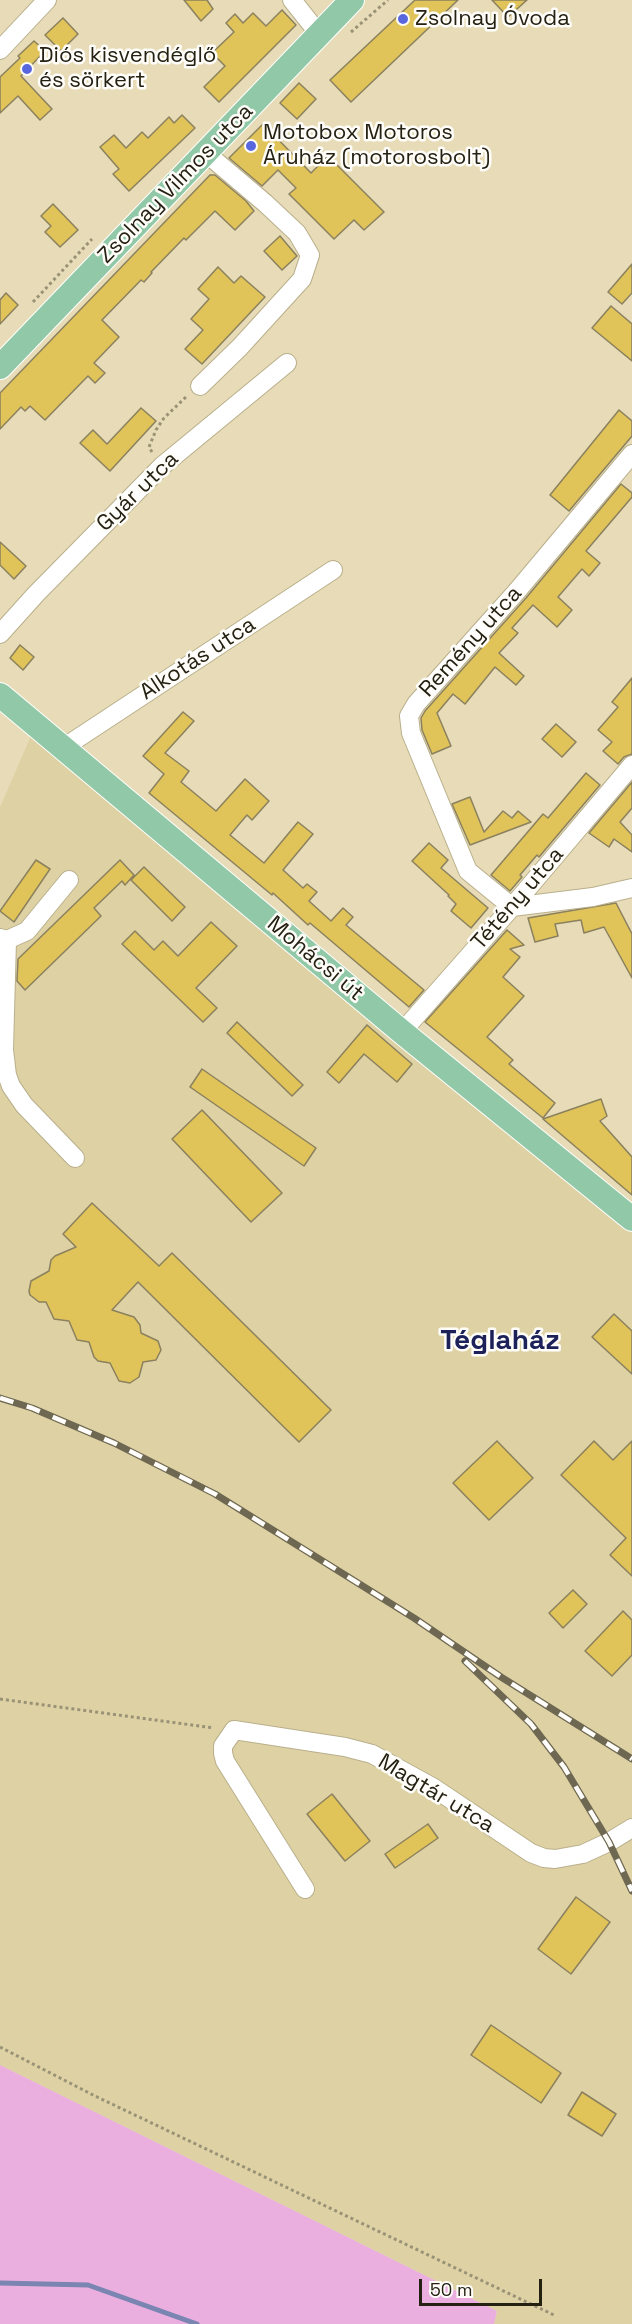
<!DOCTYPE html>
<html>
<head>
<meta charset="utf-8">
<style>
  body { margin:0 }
  #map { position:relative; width:632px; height:2324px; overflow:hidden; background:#e7dcb7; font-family:"Space Grotesk",sans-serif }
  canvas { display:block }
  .scale { position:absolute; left:419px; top:2279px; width:123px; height:27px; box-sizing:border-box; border:3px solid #242012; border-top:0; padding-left:8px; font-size:18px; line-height:21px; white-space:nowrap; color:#242012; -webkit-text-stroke:4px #fefdf9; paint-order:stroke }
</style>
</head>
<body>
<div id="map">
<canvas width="632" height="2324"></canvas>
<div class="scale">50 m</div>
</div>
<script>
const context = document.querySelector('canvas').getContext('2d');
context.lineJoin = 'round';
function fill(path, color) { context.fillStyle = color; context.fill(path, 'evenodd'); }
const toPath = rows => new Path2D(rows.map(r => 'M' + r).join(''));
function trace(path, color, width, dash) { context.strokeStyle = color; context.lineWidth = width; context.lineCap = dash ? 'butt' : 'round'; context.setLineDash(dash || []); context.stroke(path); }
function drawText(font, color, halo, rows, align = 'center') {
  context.font = font + ' "Space Grotesk",sans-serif'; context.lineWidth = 5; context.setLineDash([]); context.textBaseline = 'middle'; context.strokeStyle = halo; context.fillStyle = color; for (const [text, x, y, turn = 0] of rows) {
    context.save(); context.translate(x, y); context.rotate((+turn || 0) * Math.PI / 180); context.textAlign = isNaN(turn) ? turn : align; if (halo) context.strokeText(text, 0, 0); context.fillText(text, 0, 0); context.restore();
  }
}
fill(toPath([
  [37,722,632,1207,632,2324,494,2324,497,2311,0,2065,0,807]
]), '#ded2a5');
fill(toPath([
  [0,2065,497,2311,494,2324,0,2324]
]), '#ebafdf');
trace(toPath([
  [0,2283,88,2285,197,2324]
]), '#7b85b2', 5);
const building = toPath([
  [184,0,207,0,213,9,201,21,184,0],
  [415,0,458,0,351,102,330,80,415,0],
  [492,0,527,0,508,17,492,0],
  [282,10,296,25,219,102,204,87,225,66,212,53,234,32,226,23,235,14,243,23,253,13,266,26,282,10],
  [63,18,78,34,61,51,45,35,63,18],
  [34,41,45,51,21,76,52,109,40,120,18,96,0,113,0,77,20,58,18,56,34,41],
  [299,83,316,99,297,119,280,103,299,83],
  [182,115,195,128,129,191,113,174,119,169,100,147,114,135,126,148,142,132,148,138,169,117,174,123,182,115],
  [263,124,311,173,328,156,384,212,364,230,354,220,334,239,289,194,296,188,278,170,262,186,229,158,263,124],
  [210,175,215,175,246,201,254,211,235,230,215,211,186,240,184,238,151,272,152,273,144,282,141,280,102,320,119,337,94,363,105,373,95,383,88,376,45,420,30,406,25,411,21,407,0,429,0,393,210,175],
  [53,204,78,230,60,247,45,232,51,226,41,216,53,204],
  [280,236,297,256,282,270,264,251,280,236],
  [632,264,632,293,622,304,608,292,632,264],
  [218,267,234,283,241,276,265,297,202,364,185,349,203,330,191,319,209,299,198,289,218,267],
  [6,293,18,305,0,324,0,300,6,293],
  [611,306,632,324,632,361,592,328,611,306],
  [141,408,156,421,110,471,80,443,93,430,107,444,141,408],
  [619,410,632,421,632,436,569,511,550,495,619,410],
  [621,484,632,493,632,497,586,551,600,563,589,576,582,569,558,597,572,610,557,627,533,605,512,628,518,633,499,653,524,676,516,685,495,667,465,704,453,694,437,713,451,746,432,754,422,730,421,718,425,711,526,598,621,484],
  [0,542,26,566,14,579,0,565,0,542],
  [20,645,34,657,23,670,10,658,20,645],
  [632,678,632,754,624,757,618,764,603,751,612,742,598,730,618,707,612,702,632,678],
  [183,712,194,721,165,753,189,771,181,782,216,811,245,779,269,801,252,820,247,815,230,835,264,863,298,822,313,834,283,870,303,888,307,884,317,892,309,901,331,921,343,908,353,917,346,925,424,990,409,1007,310,923,308,925,273,893,272,895,149,793,164,774,143,756,183,712],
  [556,724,576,742,562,757,542,739,556,724],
  [586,773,600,785,539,857,537,855,520,875,522,877,510,891,491,875,543,814,548,818,586,773],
  [632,782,632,808,620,822,632,835,632,852,614,839,609,847,589,833,632,782],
  [470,797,484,832,503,811,512,818,518,811,531,822,470,845,452,804,470,797],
  [429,843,448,860,441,868,488,908,471,928,451,911,456,904,448,896,449,895,412,861,429,843],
  [36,860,50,869,14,922,0,911,36,860],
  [120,860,134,875,125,885,122,881,94,908,101,916,25,990,17,981,18,959,120,860],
  [144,867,185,907,172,921,131,880,144,867],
  [616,903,632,934,632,978,604,927,584,933,581,920,555,924,558,936,535,942,528,918,616,903],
  [211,922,237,946,196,988,217,1008,203,1022,122,944,135,931,154,950,163,941,178,956,211,922],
  [507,930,524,945,510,949,520,957,503,977,524,996,487,1037,513,1060,509,1064,555,1103,543,1118,425,1022,507,930],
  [237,1022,303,1085,292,1096,227,1033,237,1022],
  [367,1025,412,1064,397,1082,364,1054,339,1083,327,1072,367,1025],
  [202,1069,316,1148,304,1166,190,1087,202,1069],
  [601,1099,607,1116,600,1121,632,1157,632,1195,543,1119,601,1099],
  [202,1110,282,1193,251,1222,172,1139,202,1110],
  [92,1203,159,1266,172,1253,331,1410,299,1442,138,1282,112,1310,134,1317,140,1325,141,1333,158,1341,161,1350,156,1360,143,1362,139,1377,130,1383,119,1381,110,1363,98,1361,94,1357,89,1342,77,1340,69,1321,54,1319,46,1302,39,1302,30,1295,29,1291,31,1281,49,1271,51,1260,55,1256,76,1247,63,1234,92,1203],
  [614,1314,632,1331,632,1374,592,1337,614,1314],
  [497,1441,533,1478,489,1520,453,1483,497,1441],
  [594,1441,613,1460,632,1441,632,1576,610,1555,626,1538,561,1475,594,1441],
  [573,1590,587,1604,563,1628,549,1613,573,1590],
  [623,1611,632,1620,632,1655,612,1676,585,1651,623,1611],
  [332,1794,370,1841,345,1861,307,1814,332,1794],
  [428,1824,438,1838,395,1868,385,1854,428,1824],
  [576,1897,610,1922,571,1974,538,1949,576,1897],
  [491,2025,561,2073,541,2103,471,2055,491,2025],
  [582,2092,616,2114,602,2136,568,2115,582,2092]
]);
fill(building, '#e0c359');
trace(building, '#8b815e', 1.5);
const minor = toPath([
  [292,0,319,34],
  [0,50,47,0],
  [200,386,240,347,302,279,310,255,297,233,265,203,206,153],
  [632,454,517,591,416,704,409,716,411,733,468,871,512,907,593,897,632,888],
  [0,634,36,594,162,466,287,363],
  [63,748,333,570],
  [0,938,7,940,4,1050,7,1075,11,1086,24,1105,75,1158],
  [7,940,27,931,69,880],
  [402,1032,512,907,632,765],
  [305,1889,225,1761,223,1753,223,1746,234,1730,345,1747,372,1754,434,1788,531,1853,544,1858,555,1859,583,1854,609,1842,632,1828]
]);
const major = toPath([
  [0,367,352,0],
  [0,695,402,1032,632,1219]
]);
trace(minor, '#b9af8b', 20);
trace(major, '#fff', 26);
trace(toPath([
  [351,32,388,0],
  [33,302,92,239],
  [152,452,149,447,156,430,164,418,188,395],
  [0,1699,214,1728],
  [0,2047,93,2095,556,2316]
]), '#9a9276', 3, [3, 3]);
trace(minor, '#fff', 18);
trace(major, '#91c8a7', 24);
const rail = toPath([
  [0,1398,32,1408,114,1443,215,1494,414,1618,501,1677,632,1759],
  [465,1661,531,1724,564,1767,609,1842,632,1891]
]);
trace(rail, '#6e6751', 7);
trace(rail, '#fefdf9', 4.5, [14]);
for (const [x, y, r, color] of [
  [403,19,6,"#5967de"],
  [27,69,6,"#5967de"],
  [251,146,6,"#5967de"]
]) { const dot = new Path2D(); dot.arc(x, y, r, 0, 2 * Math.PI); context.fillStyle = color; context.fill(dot); trace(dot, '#fefdf9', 2); }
drawText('22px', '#242012', '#fefdf9', [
  ["Zsolnay Óvoda",415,19],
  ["Diós kisvendéglő",39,56],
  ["és sörkert",39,81],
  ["Motobox Motoros",263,133],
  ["Áruház (motorosbolt)",263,158]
], 'left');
drawText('22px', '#242012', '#fefdf9', [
  ["Zsolnay Vilmos utca",176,184,-46],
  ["Gyár utca",138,492,-44],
  ["Remény utca",471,642,-48],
  ["Alkotás utca",198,659,-33],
  ["Tétény utca",518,899,-49],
  ["Mohácsi út",315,959,40],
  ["Magtár utca",436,1794,31]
]);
drawText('bold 28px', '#1c215a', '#fefdf9', [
  ["Téglaház",500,1341]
]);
</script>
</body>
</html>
